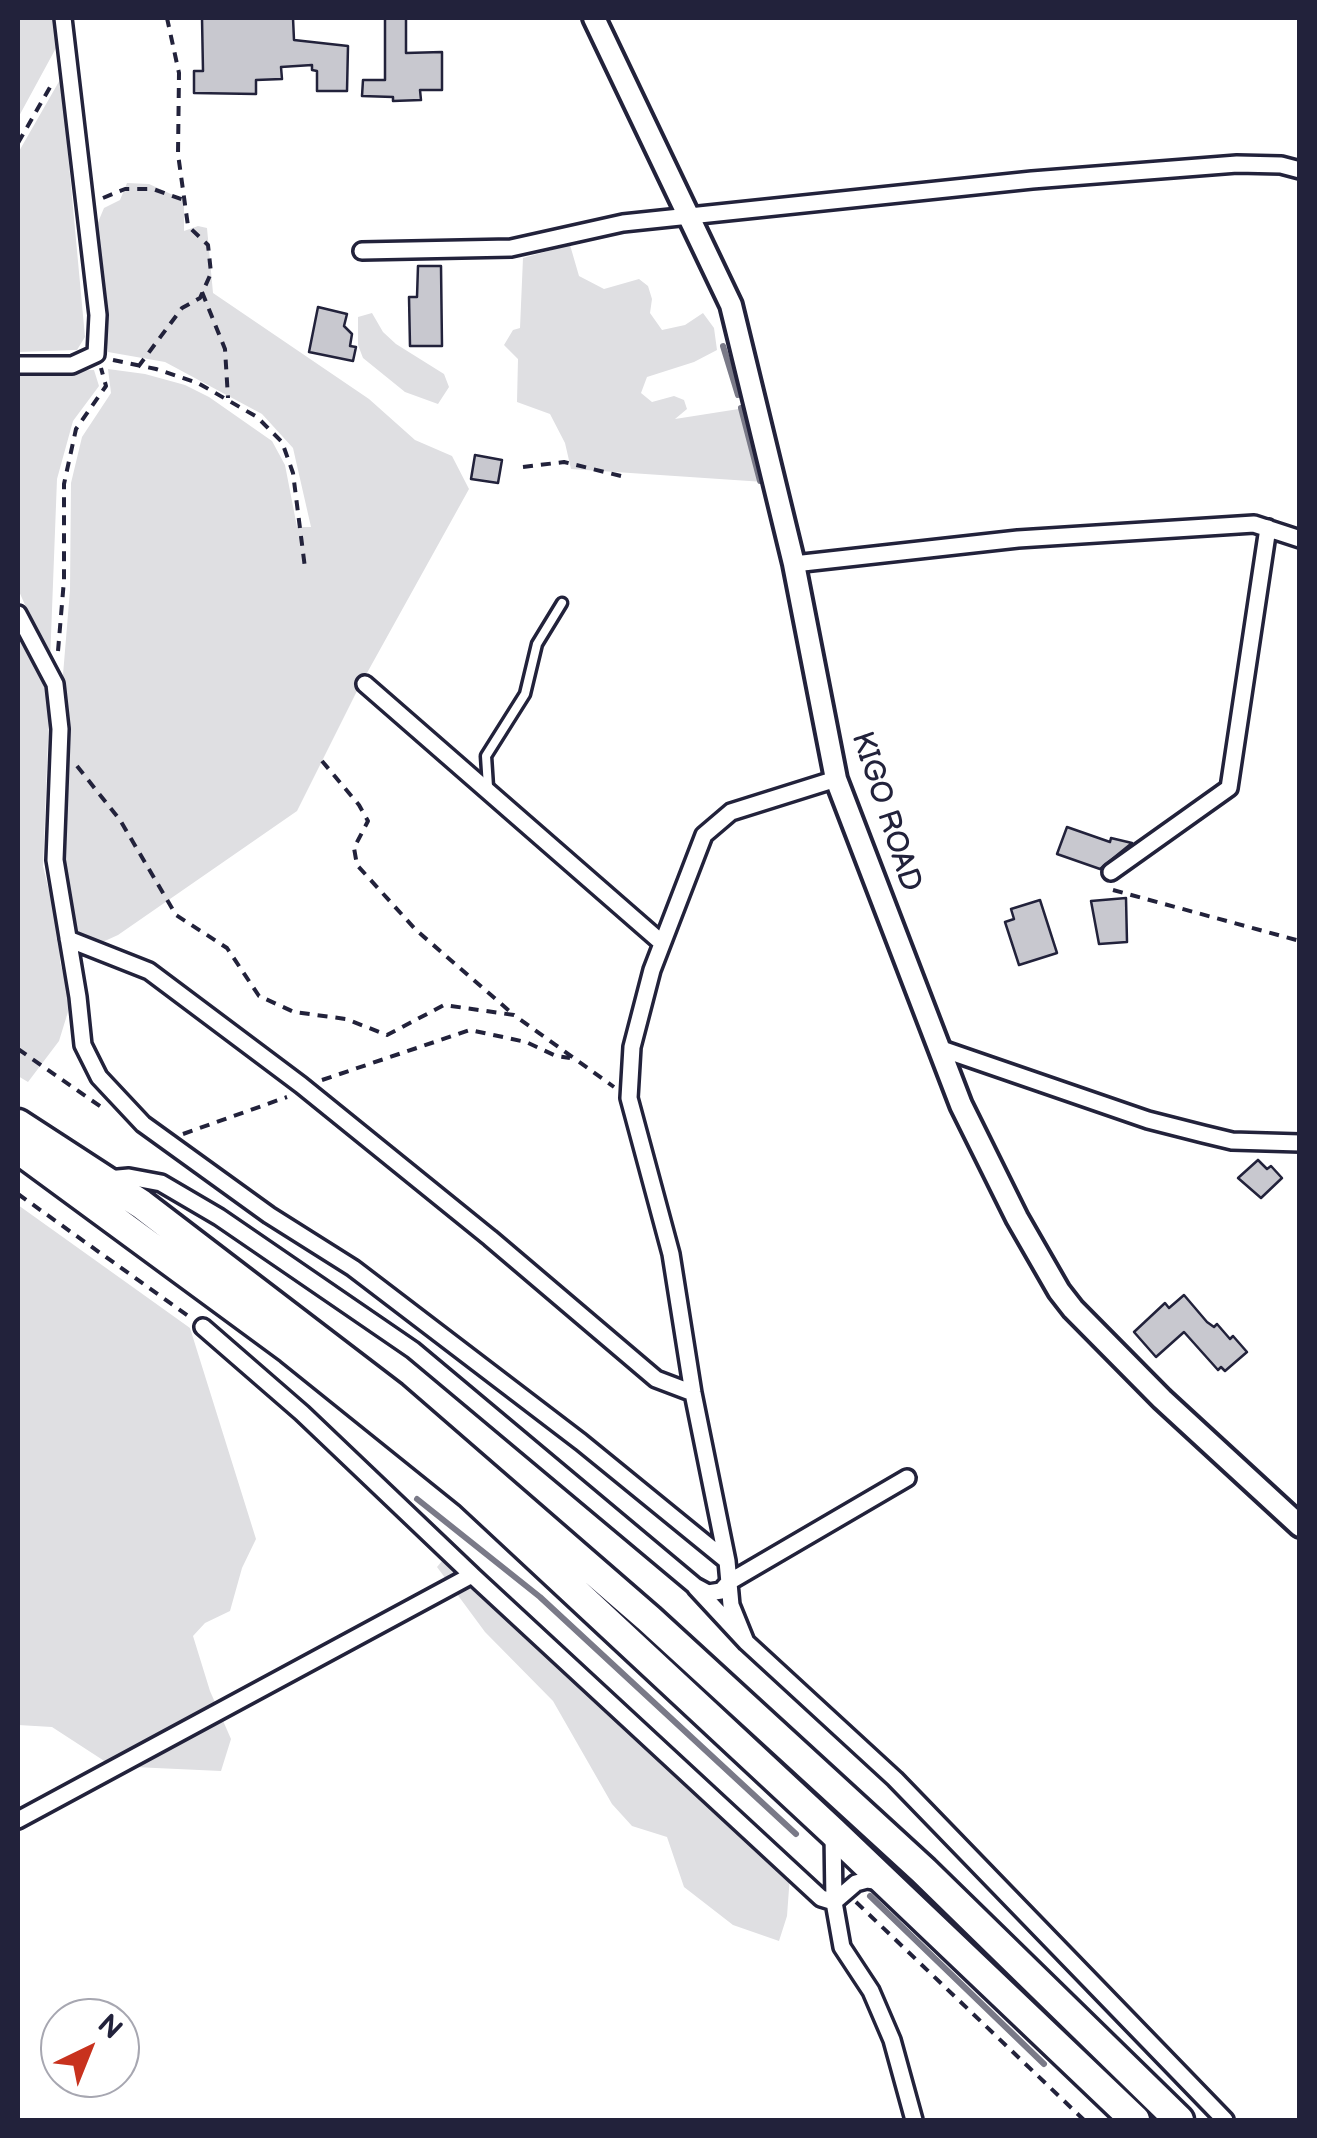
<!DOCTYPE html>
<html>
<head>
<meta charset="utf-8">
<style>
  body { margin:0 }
  #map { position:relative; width:1317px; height:2138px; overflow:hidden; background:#fff; font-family:"Balsamiq Sans",sans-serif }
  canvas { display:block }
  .frame { position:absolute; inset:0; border:20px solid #22223b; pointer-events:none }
  .north { position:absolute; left:40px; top:1998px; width:100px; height:100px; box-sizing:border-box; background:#fff; border:2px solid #a7a7b1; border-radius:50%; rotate:43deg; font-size:28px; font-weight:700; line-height:40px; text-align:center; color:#22223b }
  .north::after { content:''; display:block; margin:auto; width:35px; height:45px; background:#c8321e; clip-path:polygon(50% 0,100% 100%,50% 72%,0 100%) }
</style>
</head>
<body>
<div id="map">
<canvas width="1317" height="2138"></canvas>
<div class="frame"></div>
<div class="north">N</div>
</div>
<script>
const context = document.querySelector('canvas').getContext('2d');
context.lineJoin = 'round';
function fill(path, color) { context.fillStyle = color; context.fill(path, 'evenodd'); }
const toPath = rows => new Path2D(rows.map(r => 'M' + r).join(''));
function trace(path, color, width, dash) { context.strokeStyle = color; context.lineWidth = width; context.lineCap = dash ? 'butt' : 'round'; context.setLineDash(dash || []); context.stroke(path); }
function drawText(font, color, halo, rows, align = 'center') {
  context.font = font + ' "Balsamiq Sans",sans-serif'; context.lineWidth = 9; context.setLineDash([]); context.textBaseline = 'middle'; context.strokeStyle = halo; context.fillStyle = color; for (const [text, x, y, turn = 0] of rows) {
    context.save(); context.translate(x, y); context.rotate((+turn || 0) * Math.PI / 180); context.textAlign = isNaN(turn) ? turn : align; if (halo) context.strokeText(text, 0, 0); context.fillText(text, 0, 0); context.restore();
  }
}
fill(toPath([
  [18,18,54,18,56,48,18,118],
  [61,78,85,337,77,350,18,352,18,153],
  [127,183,149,184,184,200,184,231,198,226,207,228,213,293,369,399,415,440,452,456,469,489,357,691,297,811,118,935,96,945,79,937,61,870,62,687,70,590,71,483,82,437,111,393,108,369,145,374,185,385,209,397,272,441,285,465,297,527,311,527,293,448,262,414,165,362,108,352,96,227,104,208,120,200],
  [570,245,579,276,604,289,639,279,648,286,652,299,650,313,662,330,685,325,703,313,714,328,717,350,694,362,647,377,641,393,652,402,674,396,684,400,687,409,675,419,745,408,764,482,571,469,565,443,550,414,517,402,518,359,504,345,513,330,520,328,523,258],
  [372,313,383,332,396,344,444,374,449,387,438,404,405,392,363,358,358,345,358,317],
  [94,370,99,386,73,421,57,479,50,662,18,589,18,372],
  [18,624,50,689,43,866,59,933,60,962,71,1002,59,1041,28,1082,18,1076],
  [18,1205,190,1328,256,1539,242,1568,230,1611,205,1623,193,1636,210,1691,231,1739,221,1771,112,1766,52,1727,18,1725],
  [447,1555,790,1875,787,1916,779,1941,733,1925,684,1887,667,1837,632,1826,612,1804,553,1701,485,1632,437,1567]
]), '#dfdfe2');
trace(toPath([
  [723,346,738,395],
  [741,408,760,481],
  [417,1499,540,1597,796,1834],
  [870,1896,1044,2064]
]), '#7a7a88', 6);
const building = toPath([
  [202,18,293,18,294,40,348,46,347,91,317,91,317,71,312,70,312,65,281,67,282,79,256,80,256,94,194,93,194,71,203,71,202,18],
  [385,18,406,18,406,53,442,52,442,90,420,90,421,100,393,101,393,97,362,96,363,80,385,80,385,18],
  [418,266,441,266,442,346,410,346,409,297,417,297,418,266],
  [318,307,347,314,344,326,352,334,350,346,356,347,353,361,309,352,318,307],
  [475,455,502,460,498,483,471,479,475,455],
  [1067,827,1110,842,1111,838,1132,843,1100,869,1057,854,1067,827],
  [1126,898,1127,942,1099,944,1091,901,1126,898],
  [1040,900,1057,953,1019,965,1005,922,1014,919,1011,909,1040,900],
  [1258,1160,1267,1169,1271,1166,1282,1178,1261,1198,1238,1178,1258,1160],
  [1184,1295,1207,1322,1214,1327,1217,1324,1230,1339,1233,1336,1247,1352,1225,1371,1221,1367,1218,1370,1184,1332,1156,1357,1134,1332,1165,1303,1169,1308,1184,1295]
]);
fill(building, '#c8c8cf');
trace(building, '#22223b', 2.5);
const service = toPath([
  [488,787,486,756,525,694,537,644,562,603]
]);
const minor = toPath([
  [362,251,511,248,623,223,1032,180,1237,164,1281,165,1300,170],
  [18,365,72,365,96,354,98,315,63,18],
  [794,564,1018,539,1254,524,1300,539],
  [18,614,55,684,60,729,55,860,78,997,83,1045,99,1077,143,1124,269,1215,353,1268,581,1442,727,1561],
  [365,684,662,943],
  [1111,872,1229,788,1268,528],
  [68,939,149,971,301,1085,490,1238,656,1379,693,1393],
  [939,1048,1148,1120,1203,1134,1232,1141,1300,1143],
  [107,1179,129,1177,161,1183,219,1217,413,1350,695,1586,708,1593,721,1591,729,1582,907,1478],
  [472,1575,821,1898,834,1902],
  [696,1588,746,1642,895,1779,1225,2120],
  [746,1642,731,1605,727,1561,693,1393,671,1254,629,1098,632,1047,652,970,704,835,731,812,836,779],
  [18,1820,472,1575,302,1413,203,1327],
  [833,1832,834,1902,842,1947,871,1991,892,2040,914,2120],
  [834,1902,856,1883,867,1880,882,1882]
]);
const tertiary = toPath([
  [594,18,731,305,794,564,836,779,961,1105,1017,1218,1059,1291,1073,1309,1162,1399,1300,1526]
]);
const trunk = toPath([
  [18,1124,141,1204,392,1396,649,1619,924,1871,1179,2120],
  [18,1149,290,1349,469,1493,833,1832,1135,2120]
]);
trace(service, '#22223b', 15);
trace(minor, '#22223b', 22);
trace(tertiary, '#22223b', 28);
trace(trunk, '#22223b', 35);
trace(toPath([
  [18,143,53,82],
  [103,198,125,189,153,189,184,200],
  [202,292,225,349,228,398],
  [113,360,156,369,198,383,257,417,282,442,293,473,305,568],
  [138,367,182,308,200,298,211,273,208,245,188,226,178,154,179,73,167,18],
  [523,467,564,462,621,476],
  [58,651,64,580,64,484,76,429,106,386,101,368],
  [322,761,359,805,368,821,354,848,357,865,416,930,514,1015],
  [77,766,120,820,176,915,227,948,259,996,294,1012,346,1019,387,1035,444,1005,514,1015,614,1087],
  [1113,890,1300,941],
  [18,1049,104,1109],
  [322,1080,470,1030,526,1042,556,1056,570,1058],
  [183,1134,287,1097],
  [18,1194,191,1318],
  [856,1902,1084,2120]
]), '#22223b', 4, [10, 8]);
trace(service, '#fff', 8);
trace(minor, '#fff', 15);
trace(tertiary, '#fff', 20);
trace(trunk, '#fff', 28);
drawText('30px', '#22223b', '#fff', [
  ["KIGO ROAD",885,812,72]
]);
</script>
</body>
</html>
